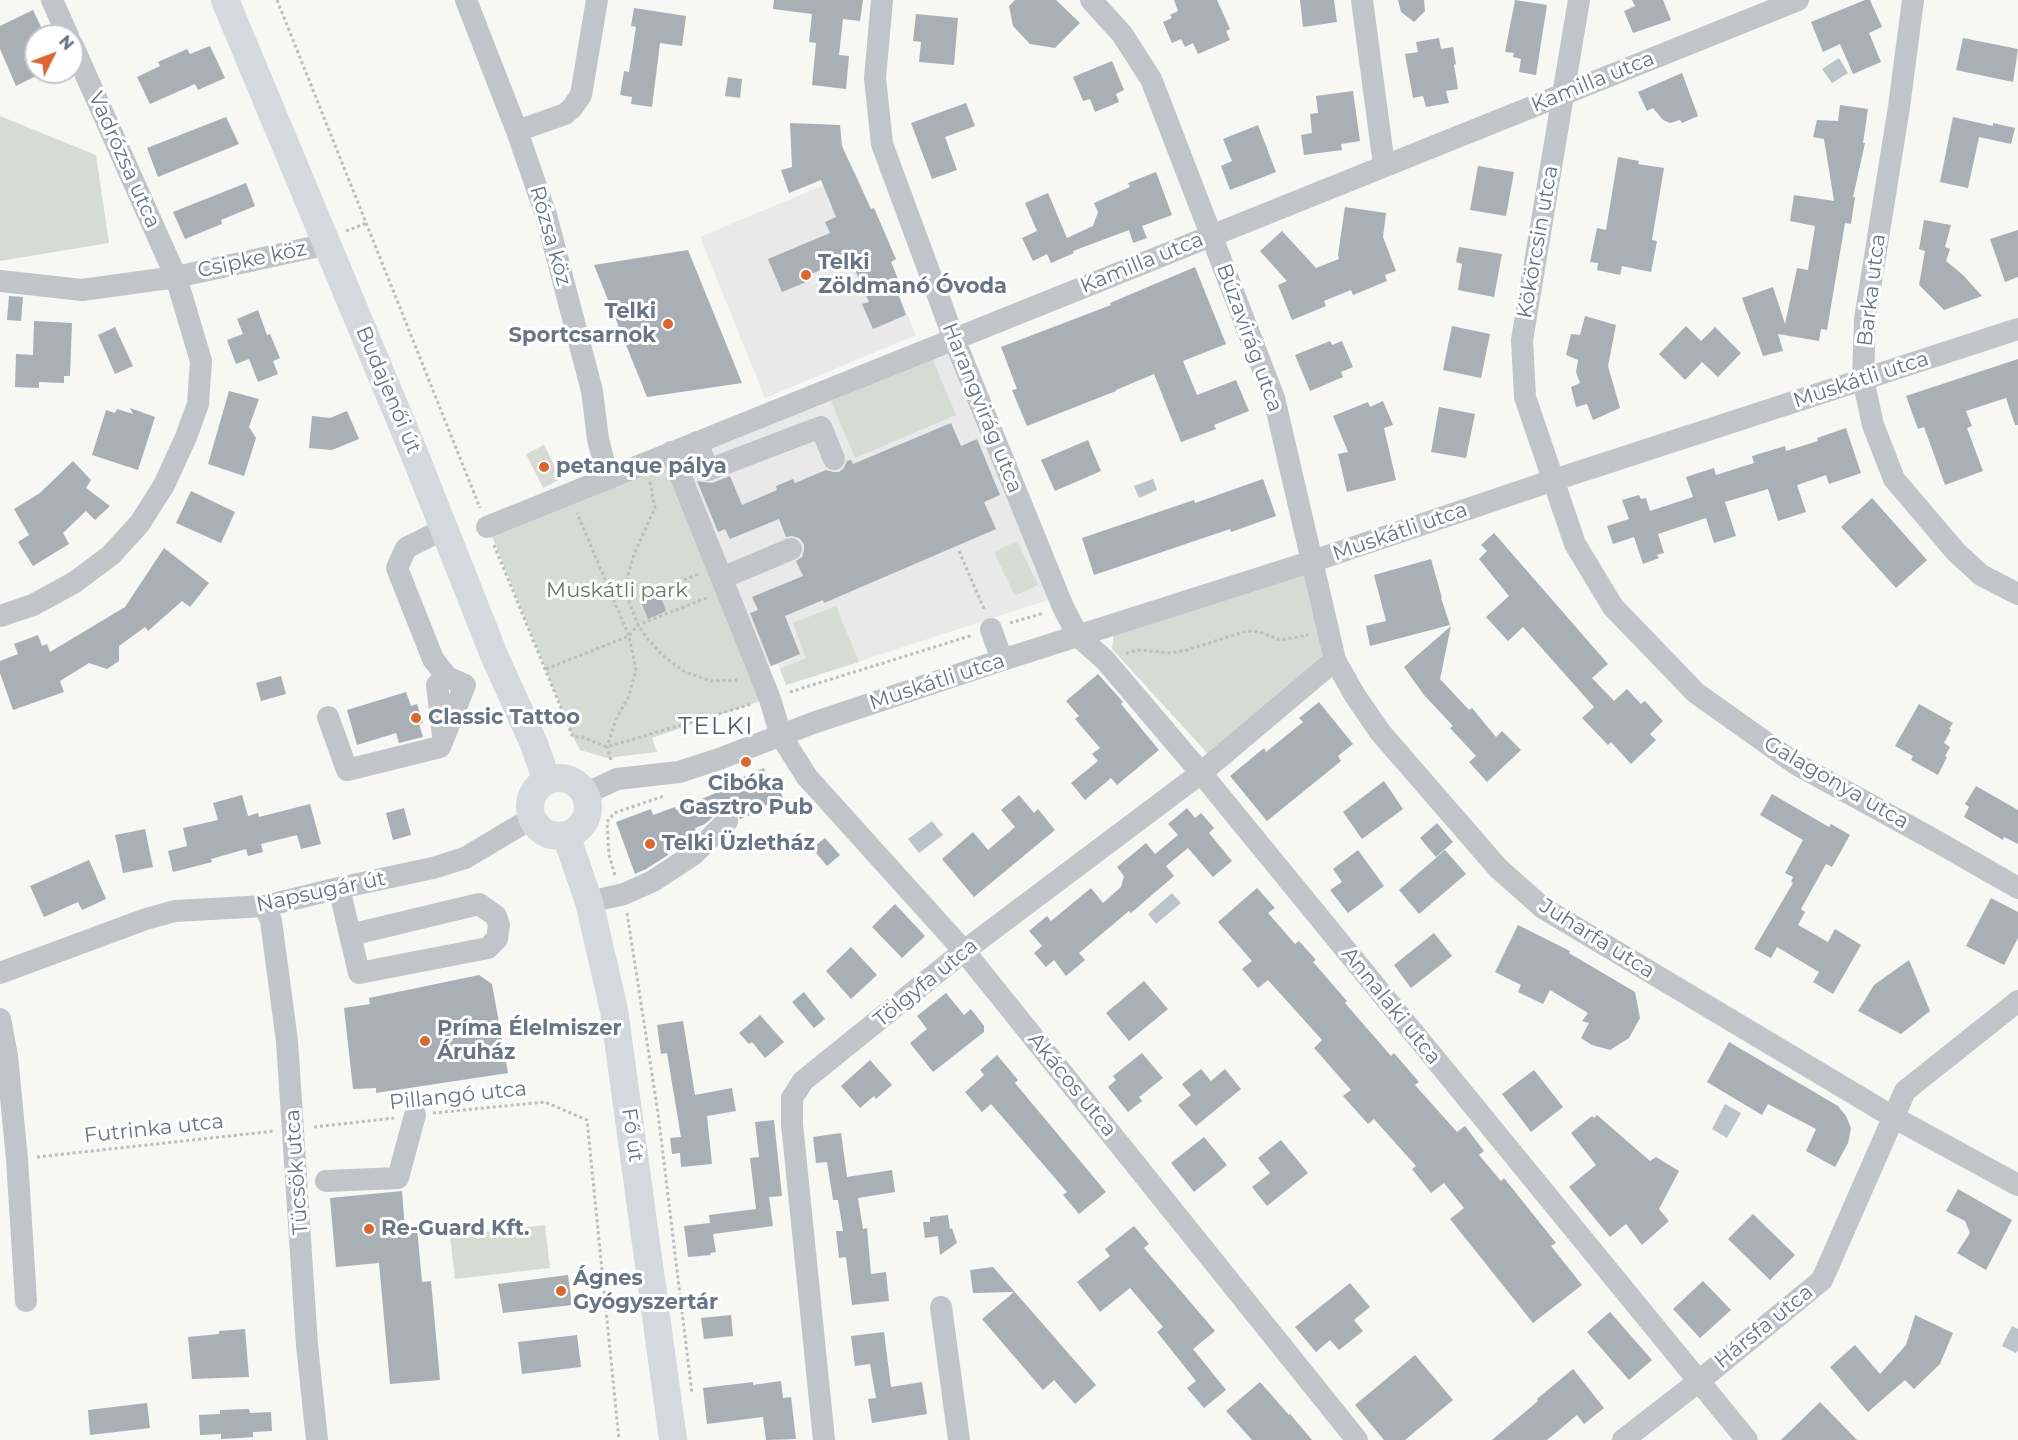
<!DOCTYPE html>
<html>
<head>
<meta charset="utf-8">
<style>
  body { margin:0 }
  #map { position:relative; width:2018px; height:1440px; overflow:hidden; background:#f7f7f4; font-family:Montserrat,sans-serif }
  canvas { display:block }
  .north { position:absolute; left:24px; top:24px; width:60px; height:60px; box-sizing:border-box; background:#fff; border:2px solid #c3c8ce; border-radius:50%; rotate:48deg; font-size:16px; font-weight:700; line-height:24px; text-align:center; color:#687584 }
  .north::after { content:''; display:block; margin:auto; width:21px; height:27px; background:#da6631; clip-path:polygon(50% 0,100% 100%,50% 72%,0 100%) }
</style>
</head>
<body>
<div id="map">
<canvas width="2018" height="1440"></canvas>
<div class="north">N</div>
</div>
<script>
const context = document.querySelector('canvas').getContext('2d');
context.lineJoin = 'round';
function fill(path, color) { context.fillStyle = color; context.fill(path, 'evenodd'); }
const toPath = rows => new Path2D(rows.map(r => 'M' + r).join(''));
function trace(path, color, width, dash) { context.strokeStyle = color; context.lineWidth = width; context.lineCap = dash ? 'butt' : 'round'; context.setLineDash(dash || []); context.stroke(path); }
function drawText(font, color, halo, rows, align = 'center') {
  context.font = font + ' Montserrat,sans-serif'; context.lineWidth = 6; context.setLineDash([]); context.textBaseline = 'middle'; context.strokeStyle = halo; context.fillStyle = color; for (const [text, x, y, turn = 0] of rows) {
    context.save(); context.translate(x, y); context.rotate((+turn || 0) * Math.PI / 180); context.textAlign = isNaN(turn) ? turn : align; if (halo) context.strokeText(text, 0, 0); context.fillText(text, 0, 0); context.restore();
  }
}
fill(toPath([
  [855,172,871,209,874,208,896,259,891,262,902,289,897,291,916,335,765,398,700,237],
  [947,351,1051,599,786,685,778,664,767,668,681,459,831,401]
]), '#e8e9e8');
fill(toPath([
  [0,116,96,155,109,243,0,261],
  [932,358,956,415,855,458,831,401],
  [544,445,561,479,543,488,526,454],
  [669,463,763,700,652,738,657,752,607,758,580,750,573,737,492,536],
  [1017,541,1038,585,1015,596,994,552],
  [1306,572,1324,658,1209,755,1112,649,1114,631],
  [836,606,859,662,786,685,780,669,806,658,793,623],
  [545,1225,550,1268,455,1279,450,1236]
]), '#d6dcd4');
fill(toPath([
  [1839,58,1848,73,1832,83,1822,69],
  [1153,479,1157,490,1139,498,1134,486],
  [932,821,943,835,919,853,908,839],
  [1172,893,1181,903,1156,924,1148,914],
  [1725,1104,1741,1113,1727,1138,1712,1129],
  [2012,1326,2018,1329,2018,1350,2016,1353,2002,1346]
]), '#bbc4ca');
fill(toPath([
  [774,0,863,0,860,21,843,19,839,55,849,56,846,89,812,85,816,43,809,42,812,14,773,9],
  [1015,0,1056,0,1080,23,1055,48,1030,44,1013,26,1009,6],
  [1174,0,1217,0,1230,29,1226,31,1230,40,1198,54,1193,43,1185,47,1181,39,1172,43,1163,22,1172,18,1170,15,1178,11],
  [1300,0,1334,0,1337,22,1303,27],
  [1398,0,1424,0,1425,11,1414,22,1401,12],
  [1515,0,1547,5,1536,75,1519,72,1521,59,1513,57,1514,53,1505,52],
  [1632,0,1663,0,1671,20,1633,33,1624,11,1635,6],
  [1865,0,1870,0,1882,27,1869,33,1881,62,1853,74,1840,44,1823,52,1811,22],
  [634,8,686,16,682,46,660,43,652,107,631,104,632,97,620,95,624,71,629,72,636,27,631,26],
  [33,10,43,31,36,35,36,76,16,86,0,49,0,26],
  [916,14,958,18,954,65,919,62,921,42,913,41],
  [1439,38,1441,49,1453,47,1456,64,1454,65,1458,89,1446,91,1449,103,1426,107,1423,96,1413,98,1405,54,1418,52,1416,42],
  [1963,38,2018,49,2013,82,1956,70],
  [210,46,225,78,198,90,195,84,150,104,137,77,160,66,158,62,187,49,190,54],
  [1112,61,1124,90,1116,94,1119,102,1095,112,1090,99,1083,101,1073,77],
  [1682,73,1698,116,1682,123,1680,120,1670,123,1663,120,1653,108,1647,111,1638,92],
  [728,77,742,79,740,98,725,96],
  [1353,91,1360,141,1341,144,1342,150,1304,155,1301,135,1312,133,1310,114,1318,113,1316,96],
  [966,103,975,126,945,137,957,170,932,179,911,123],
  [1840,105,1868,109,1863,143,1865,143,1853,197,1855,197,1851,224,1845,223,1827,330,1821,329,1819,341,1778,334,1783,351,1763,356,1742,298,1773,287,1785,324,1797,268,1808,270,1815,226,1790,221,1794,195,1834,201,1824,139,1813,137,1817,120,1838,121],
  [226,117,239,144,158,177,147,148],
  [1953,117,1993,126,1993,123,2015,128,2011,144,1979,137,1968,188,1940,182],
  [790,123,840,125,842,146,871,209,874,208,896,259,891,262,902,289,897,291,906,315,873,329,862,304,869,302,853,265,848,267,844,260,804,277,806,282,782,292,768,259,830,233,825,222,836,217,821,180,789,193,781,170,792,167],
  [1258,125,1276,172,1230,190,1221,166,1232,161,1223,139],
  [1618,157,1639,161,1638,164,1664,168,1652,240,1657,241,1651,272,1622,266,1620,275,1597,270,1598,263,1590,262,1597,228,1606,230],
  [1478,166,1514,172,1506,216,1470,210],
  [1156,172,1172,215,1142,226,1147,238,1133,243,1129,230,1073,251,1074,253,1051,263,1047,254,1033,261,1022,238,1037,231,1025,203,1048,193,1067,238,1093,226,1098,212,1094,203,1130,187,1128,183],
  [246,183,255,206,221,220,222,224,185,239,173,212],
  [1345,207,1386,213,1383,237,1396,271,1385,275,1387,281,1353,295,1351,290,1324,301,1326,306,1292,320,1278,285,1287,281,1260,251,1282,231,1316,268,1339,259,1338,255],
  [1924,220,1951,225,1945,247,1950,249,1946,261,1963,275,1982,296,1944,310,1919,285,1925,251,1919,249],
  [2018,230,2018,277,2005,282,1990,239],
  [1459,247,1502,254,1494,297,1458,290,1462,264,1456,262],
  [688,250,742,383,647,397,594,265],
  [1195,267,1226,344,1183,361,1197,395,1236,380,1249,411,1214,425,1216,429,1181,442,1154,374,1116,390,1116,391,1027,426,1012,390,1017,389,1001,347,1111,305,1110,303],
  [9,296,23,297,21,321,7,320],
  [258,310,267,335,270,334,280,358,273,361,278,374,258,382,249,359,236,364,227,340,243,334,237,319],
  [1585,316,1616,325,1608,366,1620,408,1593,420,1587,404,1576,407,1571,387,1580,383,1576,372,1578,360,1566,355,1571,334,1580,335],
  [34,321,72,323,70,376,64,376,64,383,39,382,39,388,15,387,16,354,33,355],
  [1452,326,1490,334,1481,378,1443,370],
  [1686,326,1701,341,1715,327,1741,353,1718,377,1702,362,1685,380,1659,354],
  [115,327,133,366,115,374,98,335],
  [1330,341,1332,345,1342,341,1353,367,1341,372,1343,377,1310,391,1295,355],
  [2018,359,2018,425,2015,425,2006,398,1966,411,1972,426,1967,428,1983,471,1945,485,1924,427,1918,429,1906,396],
  [229,391,259,399,249,427,256,438,244,476,208,464],
  [1383,401,1393,425,1384,428,1396,480,1347,492,1338,454,1348,452,1333,416,1368,402,1370,407],
  [1439,407,1475,414,1466,458,1431,452],
  [130,408,155,417,138,470,92,455,106,410,115,413,117,409,133,414],
  [347,411,359,439,332,450,309,448,312,416,330,418],
  [951,423,961,446,977,439,1000,495,984,502,996,529,824,603,823,600,785,616,800,654,771,666,750,613,758,610,752,597,803,576,796,561,802,557,804,550,804,544,799,538,792,536,786,537,779,519,730,539,725,529,718,532,697,481,712,483,730,476,742,505,777,490,776,486,793,479,795,483,826,470,833,472,839,472,844,468,847,461,851,460,853,464],
  [1846,428,1861,473,1829,484,1826,475,1797,485,1806,512,1778,521,1768,489,1725,502,1736,536,1714,543,1706,518,1658,534,1664,553,1657,555,1659,558,1643,564,1634,537,1613,544,1607,526,1629,519,1622,500,1639,495,1641,499,1646,498,1650,511,1693,497,1686,477,1714,468,1716,475,1754,463,1752,456,1785,446,1786,451,1818,441,1817,438],
  [1088,440,1101,471,1055,491,1041,460],
  [73,461,91,480,86,488,110,506,95,520,86,511,63,533,69,544,33,566,18,542,29,535,14,509,40,493],
  [1263,479,1276,516,1231,532,1230,529,1094,575,1082,538,1194,500,1195,503],
  [191,491,235,512,221,543,176,523],
  [1872,498,1927,560,1896,588,1841,527],
  [1494,533,1608,664,1592,678,1614,701,1627,689,1641,704,1645,701,1663,721,1650,734,1656,740,1631,764,1611,742,1608,745,1582,718,1594,707,1523,627,1508,641,1486,617,1509,596,1479,559,1487,551,1481,545],
  [164,548,209,583,190,607,182,601,148,631,145,627,119,646,119,661,107,669,89,663,60,681,64,692,13,710,0,673,0,661,18,654,14,644,38,635,42,646,47,644,50,652,125,607],
  [1431,559,1442,598,1441,598,1450,625,1370,646,1366,626,1386,621,1374,575],
  [659,592,666,611,648,619,640,599],
  [1451,626,1440,679,1469,710,1472,708,1496,737,1502,731,1521,750,1487,782,1469,762,1476,756,1450,728,1453,726,1424,695,1404,667],
  [1098,674,1123,702,1121,704,1159,750,1117,785,1111,778,1085,800,1071,783,1098,761,1092,754,1100,748,1075,719,1079,716,1066,701],
  [281,676,286,694,261,701,256,683],
  [406,692,411,706,417,704,423,723,419,724,423,737,399,743,396,733,357,745,347,710],
  [1319,702,1353,744,1338,756,1341,761,1267,821,1230,776,1264,748,1266,752,1303,722,1299,718],
  [1919,704,1953,723,1949,729,1951,730,1944,743,1950,747,1945,756,1947,757,1938,775,1911,760,1913,756,1895,746],
  [764,768,767,778,774,776,783,798,761,807,763,810,740,819,736,811,730,808,723,808,705,824,695,828,696,833,691,838,665,848,668,855,646,869,635,874,616,822,651,809,653,815,675,807,676,810,739,783,738,779],
  [1384,781,1403,809,1362,839,1343,812],
  [1976,786,2018,810,2018,844,2004,837,2003,840,1964,817,1969,807,1965,804],
  [1772,794,1829,827,1831,824,1850,835,1832,867,1826,864,1801,909,1805,912,1798,925,1828,942,1835,929,1861,945,1833,994,1813,982,1819,972,1777,947,1771,958,1754,949,1793,883,1791,882,1793,877,1785,873,1803,840,1760,815],
  [242,795,248,816,258,813,259,817,310,804,321,844,301,849,297,835,261,844,263,852,248,856,246,849,211,859,212,862,173,872,168,851,187,846,183,828,218,820,213,803],
  [1019,795,1034,813,1038,809,1055,830,974,897,942,859,973,832,988,850,1015,827,1001,810],
  [404,808,411,835,393,840,386,813],
  [1187,808,1195,818,1201,813,1214,828,1209,833,1232,861,1213,877,1188,848,1166,866,1174,876,1131,913,1129,911,1079,953,1085,960,1066,976,1054,960,1046,967,1034,953,1042,946,1029,931,1047,916,1051,921,1091,888,1103,903,1121,887,1124,876,1117,867,1146,843,1155,854,1178,835,1168,824],
  [1437,823,1453,842,1436,857,1420,838],
  [145,829,153,867,123,873,115,835],
  [825,838,840,855,827,866,812,848],
  [1358,850,1384,886,1348,913,1330,890,1342,882,1333,869],
  [1445,850,1466,874,1419,914,1399,890],
  [89,860,106,899,82,910,78,902,44,917,30,886],
  [1257,888,1275,908,1268,913,1295,944,1299,941,1316,960,1313,962,1347,1001,1345,1003,1391,1056,1394,1053,1419,1082,1415,1085,1457,1132,1465,1126,1484,1151,1479,1155,1501,1181,1504,1178,1556,1243,1551,1246,1582,1285,1533,1323,1450,1219,1464,1208,1444,1183,1431,1193,1412,1169,1416,1166,1374,1119,1368,1124,1343,1096,1351,1090,1314,1048,1322,1040,1268,980,1258,988,1242,969,1252,961,1218,922],
  [1991,898,2018,912,2018,938,2004,965,1966,946],
  [895,904,925,936,902,958,872,927],
  [1518,925,1570,951,1569,953,1635,992,1640,1018,1629,1038,1610,1050,1592,1045,1581,1038,1589,1023,1582,1021,1588,1013,1550,990,1543,1004,1518,992,1521,985,1495,972],
  [1434,933,1452,956,1411,988,1394,965],
  [851,947,877,975,851,999,826,971],
  [1909,960,1930,1011,1901,1034,1858,1011,1874,985],
  [479,975,492,984,508,1073,376,1093,376,1088,353,1089,344,1008,370,1004,369,998],
  [1144,981,1168,1009,1129,1041,1106,1013],
  [804,992,825,1019,814,1028,792,1002],
  [946,993,964,1015,971,1009,984,1026,984,1032,933,1072,910,1043,927,1029,917,1016],
  [760,1015,784,1042,765,1058,752,1042,749,1044,739,1033],
  [683,1021,695,1095,732,1088,736,1111,707,1116,712,1164,681,1167,680,1153,672,1154,670,1138,681,1137,667,1053,661,1054,657,1025],
  [1729,1042,1838,1106,1846,1116,1851,1128,1848,1143,1835,1167,1806,1151,1816,1129,1768,1104,1762,1115,1707,1082],
  [1142,1053,1163,1078,1139,1097,1142,1101,1128,1112,1108,1087,1116,1080,1113,1076],
  [997,1055,1018,1080,1015,1083,1106,1192,1079,1214,1063,1195,1067,1192,991,1104,982,1112,965,1092,984,1075,980,1070],
  [870,1060,892,1085,876,1099,874,1096,860,1108,841,1086],
  [1201,1069,1211,1081,1225,1069,1241,1089,1196,1126,1178,1105,1191,1095,1182,1084],
  [1534,1070,1563,1107,1531,1132,1502,1094],
  [1597,1115,1650,1161,1656,1157,1679,1171,1659,1209,1669,1221,1642,1245,1626,1224,1610,1237,1569,1187,1596,1165,1571,1133,1592,1116,1594,1118],
  [774,1120,782,1196,769,1197,773,1226,713,1234,716,1252,710,1253,711,1255,688,1257,684,1226,710,1223,709,1215,756,1209,750,1158,759,1157,755,1122],
  [841,1133,847,1177,892,1170,895,1192,858,1198,863,1229,867,1228,871,1274,886,1272,889,1301,852,1305,846,1257,839,1258,836,1231,843,1231,838,1200,833,1200,827,1162,816,1163,813,1137],
  [1204,1137,1227,1165,1194,1192,1171,1163],
  [1281,1140,1308,1173,1267,1206,1252,1187,1270,1173,1258,1158],
  [1958,1189,2012,1220,1986,1270,1957,1253,1970,1233,1965,1221,1946,1211],
  [402,1191,405,1229,417,1228,422,1282,431,1281,440,1380,390,1384,379,1263,336,1267,330,1198],
  [1753,1214,1795,1255,1770,1280,1728,1239],
  [948,1215,950,1229,952,1228,957,1243,940,1255,938,1236,925,1238,923,1222,930,1222,930,1217],
  [1134,1226,1149,1244,1144,1248,1215,1331,1193,1349,1226,1390,1204,1408,1187,1388,1196,1381,1157,1332,1163,1327,1130,1288,1100,1312,1077,1282,1110,1256,1105,1249],
  [993,1267,1096,1385,1075,1404,1054,1380,1043,1390,982,1319,1014,1292,973,1293,970,1270],
  [568,1275,572,1305,503,1313,498,1284],
  [1703,1281,1731,1310,1700,1338,1673,1309],
  [1350,1283,1370,1307,1354,1320,1363,1331,1339,1350,1330,1340,1316,1352,1295,1327],
  [1610,1312,1652,1360,1629,1380,1587,1332],
  [731,1315,733,1336,704,1339,701,1318],
  [1915,1315,1953,1333,1940,1364,1914,1389,1905,1380,1868,1412,1830,1367,1855,1345,1880,1374,1906,1345],
  [245,1329,249,1377,192,1379,188,1337,219,1334,219,1331],
  [884,1332,891,1387,922,1382,927,1414,872,1423,868,1399,876,1398,870,1364,855,1366,851,1336],
  [577,1335,581,1367,522,1374,518,1342],
  [1415,1355,1453,1400,1405,1440,1384,1440,1355,1405],
  [1573,1369,1604,1408,1584,1424,1577,1415,1547,1440,1492,1440,1538,1401,1537,1399],
  [781,1381,783,1398,791,1397,796,1439,766,1440,763,1417,707,1424,703,1388,753,1382,753,1385],
  [1260,1382,1289,1415,1290,1414,1312,1440,1252,1440,1226,1411],
  [1820,1402,1857,1440,1781,1440],
  [147,1403,150,1428,90,1435,88,1410],
  [249,1409,250,1413,271,1412,272,1431,253,1432,253,1437,240,1438,221,1439,221,1434,200,1435,199,1415,220,1414,220,1410]
]), '#a8afb5');
trace(toPath([
  [277,0,480,508],
  [346,231,367,223],
  [650,482,655,508,634,554,624,589,638,625,646,637,663,656,685,672,711,681,740,680],
  [494,545,573,737,582,737,607,747,752,704],
  [959,551,985,611],
  [628,601,699,574],
  [1010,623,1044,613],
  [1126,653,1140,650,1171,653,1187,650,1247,631,1260,632,1280,640,1308,635],
  [546,669,629,636,577,513],
  [790,692,973,635],
  [611,760,607,747,616,719,629,696,636,670,629,636,638,625,709,597],
  [615,875,609,855,607,822,614,813,664,796],
  [627,913,658,1113,692,1394],
  [433,1113,545,1102,587,1120,619,1440],
  [314,1127,394,1118],
  [37,1157,275,1131]
]), '#bbbdc0', 3, [3, 3]);
trace(toPath([
  [52,0,68,36],
  [466,0,517,131,546,215,592,391,598,439,608,479],
  [882,0,875,78,882,144,954,339,1063,607,1078,636,1105,660,1201,773,1747,1440],
  [1091,0,1122,34,1151,79,1274,398,1335,660,1354,694,1380,732,1498,868,1543,908,1893,1117,2018,1185],
  [1362,0,1384,165],
  [1579,0,1522,340,1525,397,1575,544,1613,607,1696,693,1796,764,1936,841,2018,888],
  [1913,0,1899,107,1865,319,1863,379,1873,425,1894,479,1956,552,1981,575,2018,594],
  [517,131,565,114,572,108,581,95,597,0],
  [0,281,82,290,176,277,328,244],
  [697,442,708,470,821,427,834,459],
  [671,452,770,699,781,736,807,777,964,951,1357,1440],
  [487,527,1798,0],
  [722,578,791,549],
  [0,616,33,605,75,582,111,555,140,523,164,485,186,437,198,404,201,361,176,277,72,44],
  [991,629,1002,660],
  [328,717,347,770,440,747,465,685,447,677,433,659,397,568,406,548,444,529],
  [443,736,437,685,447,677],
  [585,794,617,779,679,772,719,759,813,723,1002,660,1313,561,1554,480,2018,329],
  [339,888,359,973,488,948,497,939,499,925,496,916,479,904,350,935],
  [589,902,624,894,653,881,694,854,727,821],
  [265,906,271,921,287,1041,307,1345,317,1440],
  [0,973,146,919,175,911,265,906,339,888,433,868,465,858,532,818],
  [0,1019,7,1056,17,1159,26,1301],
  [326,1181,398,1178,415,1115],
  [941,1307,959,1440],
  [824,1440,792,1124,792,1098,803,1081,964,951,1201,773,1335,660],
  [1623,1440,1698,1382,1822,1280,1905,1091,2018,1001]
]), '#c1c4c8', 22);
trace(toPath([
  [225,0,414,453,494,655,534,744,547,781],
  '530 807a29 29 0 1 1 58 0a29 29 0 1 1-58 0Z',
  [566,835,589,902,614,1010,673,1440]
]), '#d5d8dc', 28);
for (const [x, y, r, color] of [
  [806,275,6,"#da6631"],
  [668,324,6,"#da6631"],
  [544,467,6,"#da6631"],
  [416,718,6,"#da6631"],
  [746,762,6,"#da6631"],
  [650,844,6,"#da6631"],
  [425,1041,6,"#da6631"],
  [369,1229,6,"#da6631"],
  [561,1291,6,"#da6631"]
]) { const dot = new Path2D(); dot.arc(x, y, r, 0, 2 * Math.PI); context.fillStyle = color; context.fill(dot); trace(dot, '#fff', 2); }
drawText('21px', '#687584', '#fff', [
  ["Kamilla utca",1593,82,-22],
  ["Vadrózsa utca",124,160,66],
  ["Rózsa köz",550,236,74],
  ["Kökörcsin utca",1538,242,-80],
  ["Csipke köz",252,260,-12],
  ["Kamilla utca",1142,263,-22],
  ["Barka utca",1872,290,-83],
  ["Búzavirág utca",1249,338,70],
  ["Muskátli utca",1861,380,-18],
  ["Budajenői út",388,390,67],
  ["Harangvirág utca",982,408,68],
  ["Muskátli utca",1400,532,-19],
  ["Muskátli utca",937,682,-18],
  ["Galagonya utca",1836,783,30],
  ["Napsugár út",321,892,-12],
  ["Juharfa utca",1597,939,32],
  ["Tölgyfa utca",926,983,-39],
  ["Annalaki utca",1391,1006,51],
  ["Akácos utca",1072,1085,51],
  ["Pillangó utca",458,1096,-6],
  ["Futrinka utca",154,1129,-6],
  ["Fő út",632,1135,82],
  ["Tücsök utca",297,1172,-94],
  ["Hársfa utca",1764,1327,-39]
]);
drawText('bold 21px', '#687584', '#fff', [
  ["Telki",818,263],
  ["Zöldmanó Óvoda",818,287],
  ["Telki",656,312,"right"],
  ["Sportcsarnok",656,336,"right"],
  ["petanque pálya",556,467],
  ["Classic Tattoo",428,718],
  ["Cibóka",746,784,"center"],
  ["Gasztro Pub",746,808,"center"],
  ["Telki Üzletház",662,844],
  ["Príma Élelmiszer",437,1029],
  ["Áruház",437,1053],
  ["Re-Guard Kft.",381,1229],
  ["Ágnes",573,1279],
  ["Gyógyszertár",573,1303]
], 'left');
drawText('21px', '#697b66', '#fff', [
  ["Muskátli park",617,591]
]);
context.letterSpacing = '1.5px';
drawText('24px', '#555f69', '#fff', [
  ["TELKI",716,727]
]);
context.letterSpacing = '0px';
</script>
</body>
</html>
